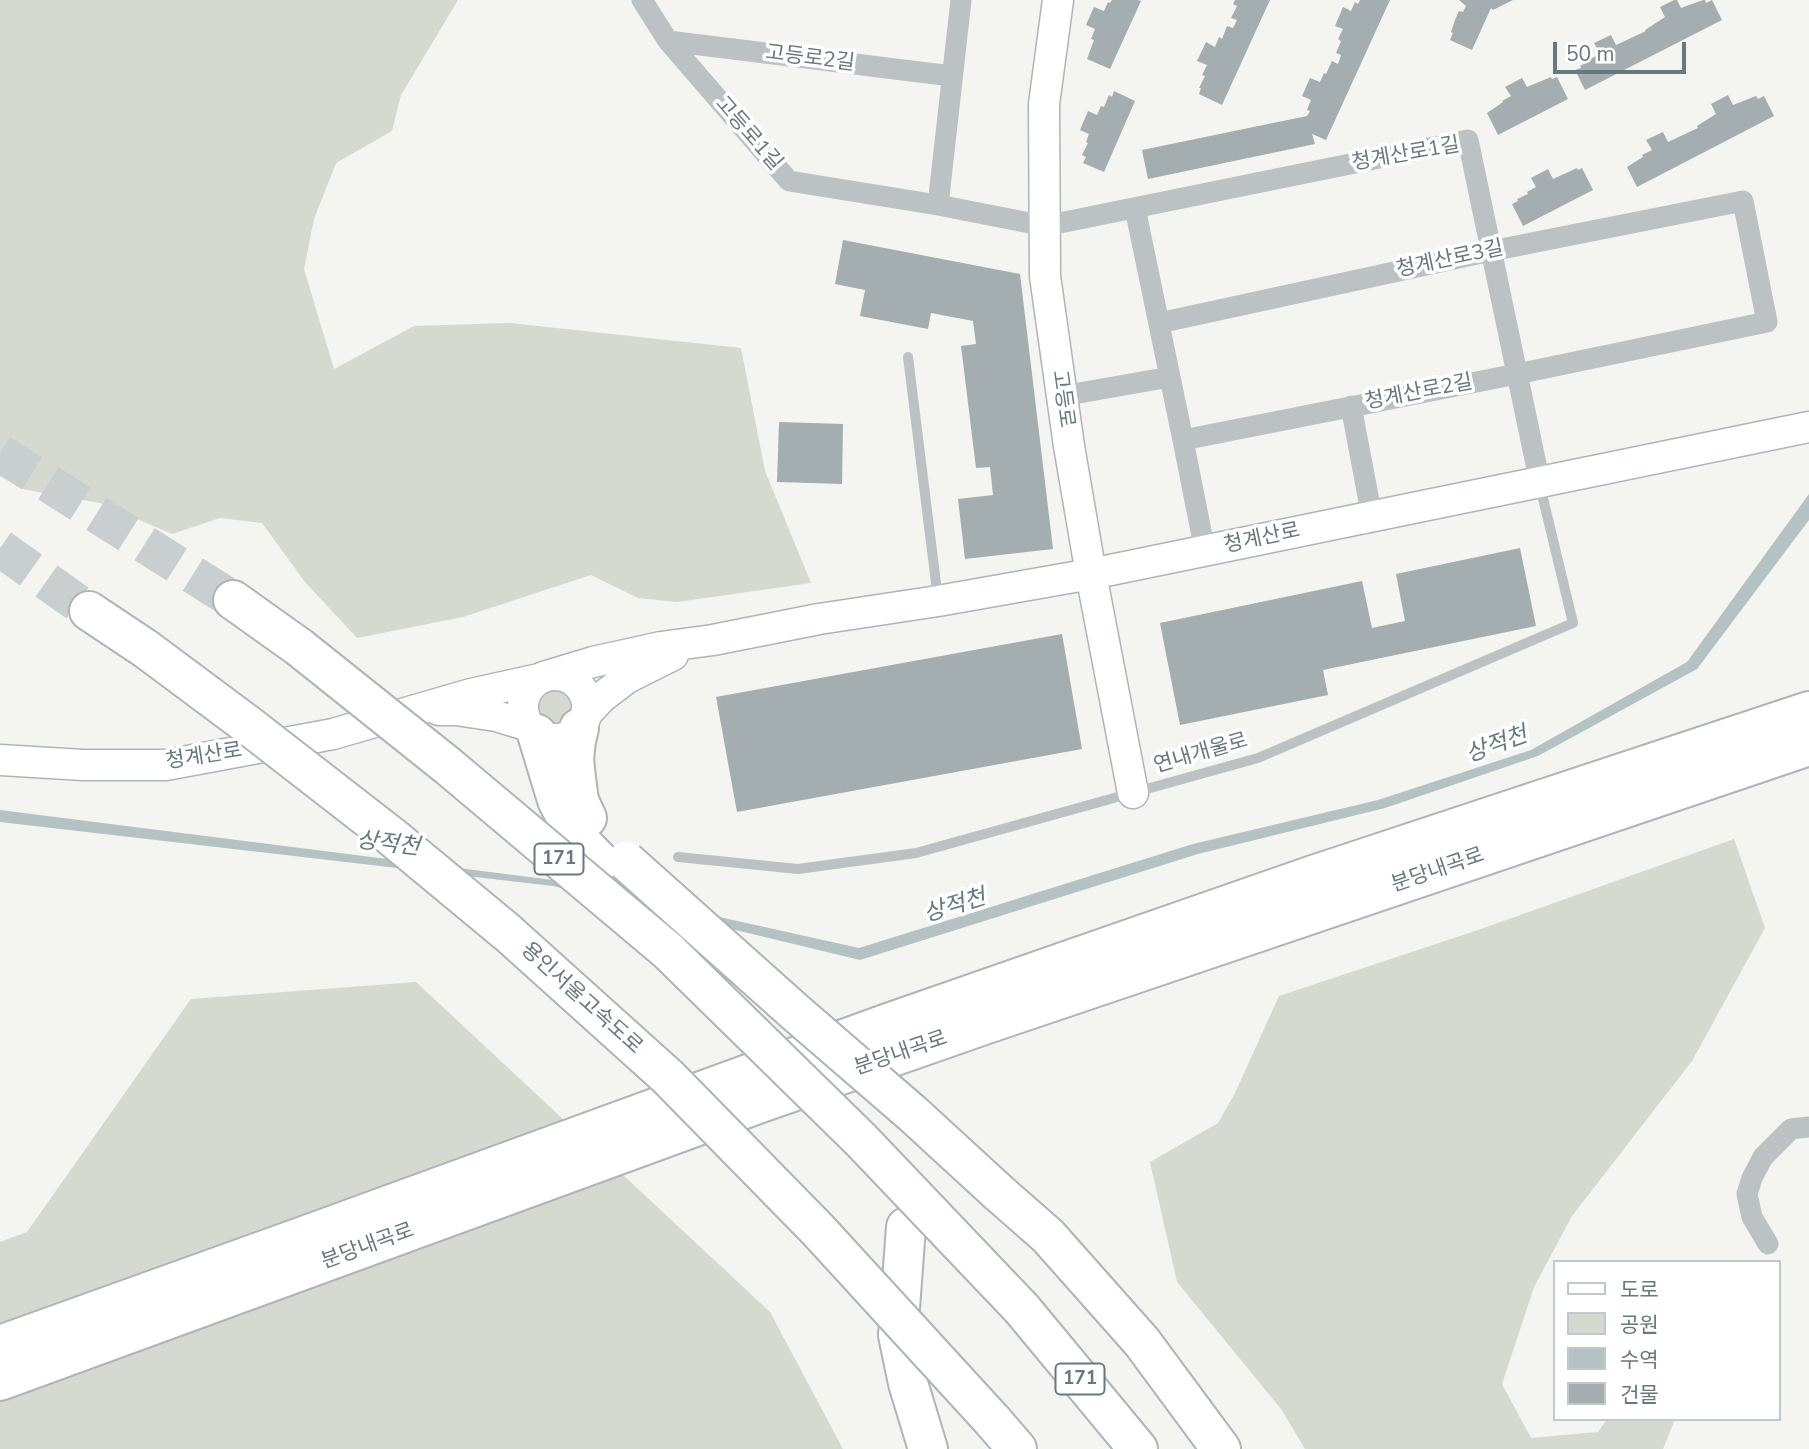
<!DOCTYPE html>
<html>
<head>
<meta charset="utf-8">
<style>
  body { margin:0 }
  #map { position:relative; width:1809px; height:1449px; overflow:hidden; background:#f4f4f1; font-family:"Nunito Sans","Noto Sans KR",sans-serif }
  canvas { display:block }
  .legend { position:absolute; left:1553px; top:1260px; width:228px; height:161px; box-sizing:border-box; background:#fff; border:2px solid #c2c9cc; margin:0; padding:9px 12px; list-style:none; font-size:21px; color:#66797f }
  .legend li { display:flex; align-items:center; gap:14px; height:35px }
  .legend b { width:35px; border:2px solid #c2c9cc }
  .scale { position:absolute; left:1553px; top:42px; width:133px; height:32px; box-sizing:border-box; border:4px solid #66797f; border-top:0; padding-left:9px; font-size:21px; line-height:24px; white-space:nowrap; color:#66797f; -webkit-text-stroke:5px #fff; paint-order:stroke }
</style>
</head>
<body>
<div id="map">
<canvas width="1809" height="1449"></canvas>
<ul class="legend">
<li><b style="height:9px;background:#fff"></b>도로</li>
<li><b style="height:19px;background:#d5d9d0"></b>공원</li>
<li><b style="height:19px;background:#b4c2c4"></b>수역</li>
<li><b style="height:19px;background:#a4adaf"></b>건물</li>
</ul>
<div class="scale">50 m</div>
</div>
<script>
const context = document.querySelector('canvas').getContext('2d');
context.lineJoin = 'round';
function fill(path, color) { context.fillStyle = color; context.fill(path, 'evenodd'); }
const toPath = rows => new Path2D(rows.map(r => 'M' + r).join(''));
function trace(path, color, width, dash) { context.strokeStyle = color; context.lineWidth = width; context.lineCap = dash ? 'butt' : 'round'; context.setLineDash(dash || []); context.stroke(path); }
function drawText(font, color, halo, rows, align = 'center') {
  context.font = font + ' "Nunito Sans","Noto Sans KR",sans-serif'; context.lineWidth = 7; context.setLineDash([]); context.textBaseline = 'middle'; context.strokeStyle = halo; context.fillStyle = color; for (const [text, x, y, turn = 0] of rows) {
    context.save(); context.translate(x, y); context.rotate((+turn || 0) * Math.PI / 180); context.textAlign = isNaN(turn) ? turn : align; if (halo) context.strokeText(text, 0, 0); context.fillText(text, 0, 0); context.restore();
  }
}
fill(toPath([
  [0,0,458,0,401,95,392,131,336,163,314,219,304,269,334,369,414,326,510,323,741,348,765,471,811,583,677,602,638,598,591,575,463,617,357,638,305,582,262,523,220,518,172,534,100,503,22,489,0,476],
  '539 707a16 16 0 1 1 32 0a16 16 0 1 1-32 0Z',
  [1734,839,1765,928,1692,1061,1572,1216,1534,1287,1502,1384,1531,1438,1598,1432,1607,1419,1675,1419,1663,1449,1305,1449,1281,1409,1177,1282,1150,1162,1218,1123,1235,1093,1279,996,1478,930],
  [416,982,770,1312,843,1449,0,1449,0,1242,27,1232,191,999]
]), '#d5d9d0');
fill(toPath([
  [1809,494,1809,520,1697,669,1538,756,1385,808,1198,854,860,960,553,886,0,822,0,810,553,880,859,948,1193,844,1378,800,1531,750,1687,662]
]), '#b4c2c4');
fill(toPath([
  [1112,0,1138,0,1141,1,1110,69,1087,59,1094,40,1091,39,1095,29,1086,25,1094,7,1104,11,1108,2,1110,3],
  [1235,0,1270,0,1222,105,1199,94,1201,88,1199,88,1205,76,1202,75,1207,65,1197,61,1206,42,1215,47,1219,37,1222,39,1227,26,1233,28,1237,20,1231,18,1237,6,1233,4],
  [1360,0,1390,0,1326,140,1312,134,1315,144,1148,179,1142,150,1307,116,1310,111,1307,110,1311,100,1302,96,1310,78,1320,82,1324,73,1326,74,1332,61,1338,64,1341,55,1336,53,1341,41,1338,39,1343,29,1335,26,1343,7,1351,11,1355,2,1358,4],
  [1459,0,1513,0,1493,10,1491,8,1472,50,1450,40,1453,33,1451,32,1455,20,1459,11,1463,12,1466,6],
  [1674,0,1677,0,1681,8,1703,0,1705,0,1706,3,1712,0,1722,20,1585,90,1575,70,1581,68,1580,66,1591,60,1590,59,1600,54,1594,43,1611,35,1616,45,1646,31,1645,30,1665,17,1660,7],
  [1551,77,1552,79,1557,77,1568,99,1498,135,1487,113,1503,102,1502,101,1511,96,1505,87,1522,78,1527,87],
  [1114,91,1135,101,1104,172,1083,163,1086,157,1082,155,1088,143,1086,142,1089,134,1080,130,1088,111,1097,115,1101,106,1104,107,1109,95,1112,97],
  [1728,95,1733,105,1756,96,1758,99,1764,96,1774,116,1637,187,1627,167,1643,157,1642,155,1652,150,1646,140,1663,132,1668,142,1698,128,1697,126,1716,114,1711,104],
  [1577,168,1578,170,1582,168,1593,190,1523,226,1512,204,1518,201,1517,199,1528,194,1527,192,1536,187,1531,178,1548,169,1553,179],
  [843,240,1020,274,1053,549,965,559,958,499,993,495,990,467,976,468,961,346,976,344,973,321,931,313,928,329,860,316,865,290,835,284],
  [779,422,843,424,842,484,777,482],
  [1520,548,1536,626,1323,670,1328,695,1180,725,1160,623,1362,581,1372,628,1405,621,1396,574],
  [1062,634,1082,749,737,812,716,697]
]), '#a4adaf');
trace(toPath([
  [0,453,233,600],
  [0,548,89,611]
]), '#c9cfcf', 38, [38, 19]);
const secondary = toPath([
  [1058,0,1044,104,1045,276,1069,446,1091,574,1133,793],
  '523 707a32 32 0 1 1 64 0a32 32 0 1 1-64 0Z',
  [550,675,593,662,661,647,713,640,819,619,938,601,1091,574,1809,427],
  [439,710,456,710,496,716,529,726],
  [587,713,602,697,627,678,673,655],
  [0,760,83,765,166,765,333,734,471,694,539,679]
]);
const highway = toPath([
  [233,600,299,647],
  [89,611,146,649],
  [579,728,576,741,574,759,576,778,579,801,587,818],
  [537,734,557,800,568,822,580,841,613,875],
  [999,1193,1048,1236,1142,1342,1221,1449],
  [906,1227,898,1335,908,1383,928,1449],
  [1022,1309,1138,1449],
  [0,1345,301,1237,885,1024,1313,875,1809,711],
  [0,1381,758,1104,984,1025,1809,746],
  [992,1420,1017,1449]
]);
trace(secondary, '#aeb5b7', 33);
trace(highway, '#afb4b6', 42);
trace(toPath([
  [908,357,938,599],
  [678,857,798,869,916,853,1258,758,1573,623,1540,486]
]), '#bcc1c3', 10);
trace(toPath([
  [642,0,668,41,789,181,938,205,1045,226,1468,140,1540,483],
  [668,41,952,76],
  [938,205,961,0],
  [1135,208,1183,440,1517,374,1767,322,1743,201,1491,251,1159,323],
  [1062,396,1170,377],
  [1351,406,1372,517],
  [1183,440,1205,551],
  [1768,1244,1752,1217,1747,1194,1752,1178,1763,1157,1791,1129,1809,1127]
]), '#bcc1c3', 21);
trace(secondary, '#fff', 30);
trace(highway, '#fff', 38);
const highwayBridge = toPath([
  [299,647,448,766,668,951,861,1140,1022,1309],
  [146,649,248,725,391,836,508,933,668,1077,818,1230,992,1420],
  [626,861,795,1012,913,1114,999,1193]
]);
trace(highwayBridge, '#afb4b6', 42, []);
trace(highwayBridge, '#fff', 38);
for (const [x, y, w] of [
  [559,859,49],
  [1080,1379,49]
]) { const box = new Path2D(); box.roundRect(x - w / 2, y - 15.5, w, 31, 5); context.fillStyle = '#fff'; context.fill(box); trace(box, '#66797f', 2); }
drawText('bold 19px', '#66797f', null, [
  ["171",559,859],
  ["171",1080,1379]
]);
drawText('21px', '#66797f', '#fff', [
  ["고등로2길",810,59,7],
  ["고등로1길",748,134,49],
  ["청계산로1길",1406,155,-10],
  ["청계산로3길",1450,260,-12],
  ["청계산로2길",1419,393,-11],
  ["고등로",1062,399,82],
  ["청계산로",1262,539,-12],
  ["연내개울로",1201,754,-16],
  ["청계산로",204,757,-9],
  ["분당내곡로",1438,871,-19],
  ["용인서울고속도로",581,999,42],
  ["분당내곡로",901,1054,-19],
  ["분당내곡로",368,1247,-20]
]);
drawText('italic 23px', '#627b7d', '#fff', [
  ["상적천",1497,746,-20],
  ["상적천",388,845,7],
  ["상적천",955,907,-17]
]);
</script>
</body>
</html>
